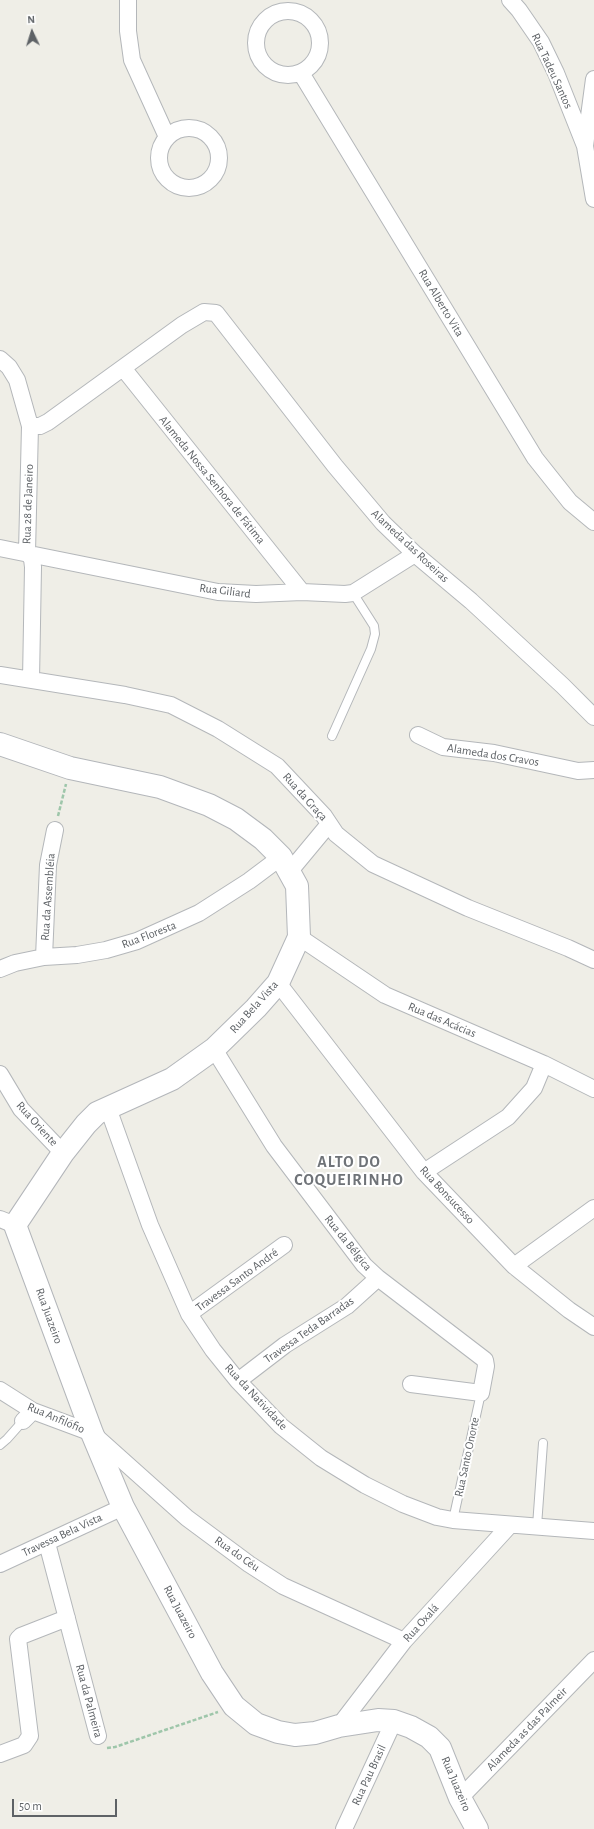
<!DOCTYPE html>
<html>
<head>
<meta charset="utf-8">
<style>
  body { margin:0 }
  #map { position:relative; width:594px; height:1829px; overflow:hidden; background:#efeee7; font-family:"Alegreya Sans",sans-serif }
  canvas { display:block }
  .north { position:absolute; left:12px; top:12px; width:40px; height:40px; -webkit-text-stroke:3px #fff; paint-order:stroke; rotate:356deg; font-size:11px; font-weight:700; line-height:16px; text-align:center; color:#5e6266 }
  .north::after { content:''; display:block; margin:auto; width:14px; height:18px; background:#5e6266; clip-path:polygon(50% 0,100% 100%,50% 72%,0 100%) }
  .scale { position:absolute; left:12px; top:1799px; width:105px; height:18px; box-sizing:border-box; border:2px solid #5e6266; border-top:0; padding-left:5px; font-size:12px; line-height:14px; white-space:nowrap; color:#5e6266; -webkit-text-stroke:3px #fff; paint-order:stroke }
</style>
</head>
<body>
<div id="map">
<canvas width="594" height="1829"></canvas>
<div class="north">N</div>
<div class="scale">50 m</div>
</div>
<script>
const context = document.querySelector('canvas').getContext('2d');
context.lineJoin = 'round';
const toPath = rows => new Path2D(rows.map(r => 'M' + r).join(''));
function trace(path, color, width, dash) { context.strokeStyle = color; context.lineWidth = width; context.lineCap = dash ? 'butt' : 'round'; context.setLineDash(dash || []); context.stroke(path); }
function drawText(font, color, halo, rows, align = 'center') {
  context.font = font + ' "Alegreya Sans",sans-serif'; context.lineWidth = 4; context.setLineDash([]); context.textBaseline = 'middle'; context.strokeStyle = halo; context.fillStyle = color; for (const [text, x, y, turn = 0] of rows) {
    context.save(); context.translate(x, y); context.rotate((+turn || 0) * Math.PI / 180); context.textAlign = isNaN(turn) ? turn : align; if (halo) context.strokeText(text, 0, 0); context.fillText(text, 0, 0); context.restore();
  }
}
const lane = toPath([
  [332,736,371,649,375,634,374,626,353,593],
  [0,1445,7,1439,23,1421],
  [453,1520,481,1393],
  [537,1526,543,1443]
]);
const street = toPath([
  [128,0,128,31,132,60,167,137],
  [510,0,519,10,541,42,556,73,585,146],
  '256 43a32 32 0 1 1 64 0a32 32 0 1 1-64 0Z',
  [301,73,535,458,570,502,594,522],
  [594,79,585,146,594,199],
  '159 158a30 30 0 1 1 60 0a30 30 0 1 1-60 0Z',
  [0,359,9,367,17,380,30,426,27,552,32,559,33,567,31,680],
  [123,368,302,592],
  [30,426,40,426,48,422,182,325,204,312,216,313,335,466,383,523,415,554,471,601,563,686,594,717],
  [0,548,218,592,256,594,302,592,345,594,353,593,415,554],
  [0,675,125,695,171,705,218,729,277,766,324,816,336,834,373,864,468,908,568,948,594,960],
  [418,735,443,747,494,753,578,771,594,770],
  [290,871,329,824],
  [299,937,385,995,544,1064,594,1089],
  [44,957,48,865,55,830],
  [0,969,15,963,44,957,77,955,106,950,137,941,199,913,249,881,281,857],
  [278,983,424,1172,514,1266,569,1310,594,1327],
  [214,1049,274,1146,364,1265,378,1278,485,1360,486,1366,481,1393,411,1384],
  [0,1074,21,1109,63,1153],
  [108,1108,150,1225,189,1314,213,1350,238,1381,281,1426,321,1458,365,1485,403,1504,437,1517,453,1520,594,1531],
  [424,1172,508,1117,534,1088,544,1064],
  [0,1219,15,1225],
  [514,1266,594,1208],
  [189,1314,284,1245],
  [238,1381,285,1345,347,1306,378,1278],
  [0,1390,33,1411,92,1433,187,1518,249,1564,283,1586,404,1641],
  [23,1421,33,1411],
  [47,1543,98,1736],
  [0,1564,123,1507],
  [339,1726,404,1641,510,1525],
  [0,1754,24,1745,30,1736,18,1639,21,1636,67,1618],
  [460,1798,594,1660],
  [344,1829,394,1721]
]);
const secondary = toPath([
  [0,744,70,768,160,787,209,805,236,819,263,839,281,857,297,886,299,937,278,983,256,1008,214,1049,172,1079,97,1113,86,1124,63,1153,15,1225,92,1433,123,1507,212,1673,234,1706,256,1724,278,1732,295,1735,315,1733,339,1726,378,1720,394,1721,411,1727,429,1737,440,1748,460,1798,477,1829]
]);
trace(lane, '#b4b7ba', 10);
trace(street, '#b4b7ba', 18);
trace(secondary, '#b3b6ba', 24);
trace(toPath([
  [58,816,66,784],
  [107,1748,115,1747,218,1712]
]), '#9ec6aa', 2.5, [4, 2]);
trace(lane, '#fff', 8);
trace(street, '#fff', 16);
trace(secondary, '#fff', 22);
drawText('12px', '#5e6266', '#fff', [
  ["Rua Tadeu Santos",552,71,65],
  ["Rua Alberto Vita",441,303,59],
  ["Alameda Nossa Senhora de Fátima",212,480,51],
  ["Rua 28 de Janeiro",28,504,-88],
  ["Alameda das Roseiras",410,546,43],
  ["Rua Giliard",225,591,7],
  ["Alameda dos Cravos",493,755,9],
  ["Rua da Graça",305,797,48],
  ["Rua da Assembléia",48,897,-86],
  ["Rua Floresta",149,935,-21],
  ["Rua Bela Vista",254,1007,-48],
  ["Rua das Acácias",442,1020,23],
  ["Rua Oriente",37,1124,48],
  ["Rua Bonsucesso",447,1195,47],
  ["Rua da Bélgica",348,1243,51],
  ["Travessa Santo André",237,1280,-36],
  ["Rua Juazeiro",49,1316,70],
  ["Travessa Teda Barradas",309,1330,-35],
  ["Rua da Natividade",256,1397,47],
  ["Rua Anfilófio",56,1418,23],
  ["Rua Santo Onorte",467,1457,-78],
  ["Travessa Bela Vista",62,1535,-25],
  ["Rua do Céu",237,1554,35],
  ["Rua Juazeiro",180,1612,62],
  ["Rua Oxalá",421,1623,-48],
  ["Rua da Palmeira",89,1701,75],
  ["Alameda as das Palmeir",527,1729,-46],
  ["Rua Pau Brasil",369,1775,-65],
  ["Rua Juazeiro",456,1784,67]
]);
context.letterSpacing = '1px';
drawText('bold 16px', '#6f7378', '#fff', [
  ["ALTO DO",349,1162],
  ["COQUEIRINHO",349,1180]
]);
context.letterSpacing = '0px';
</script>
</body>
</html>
